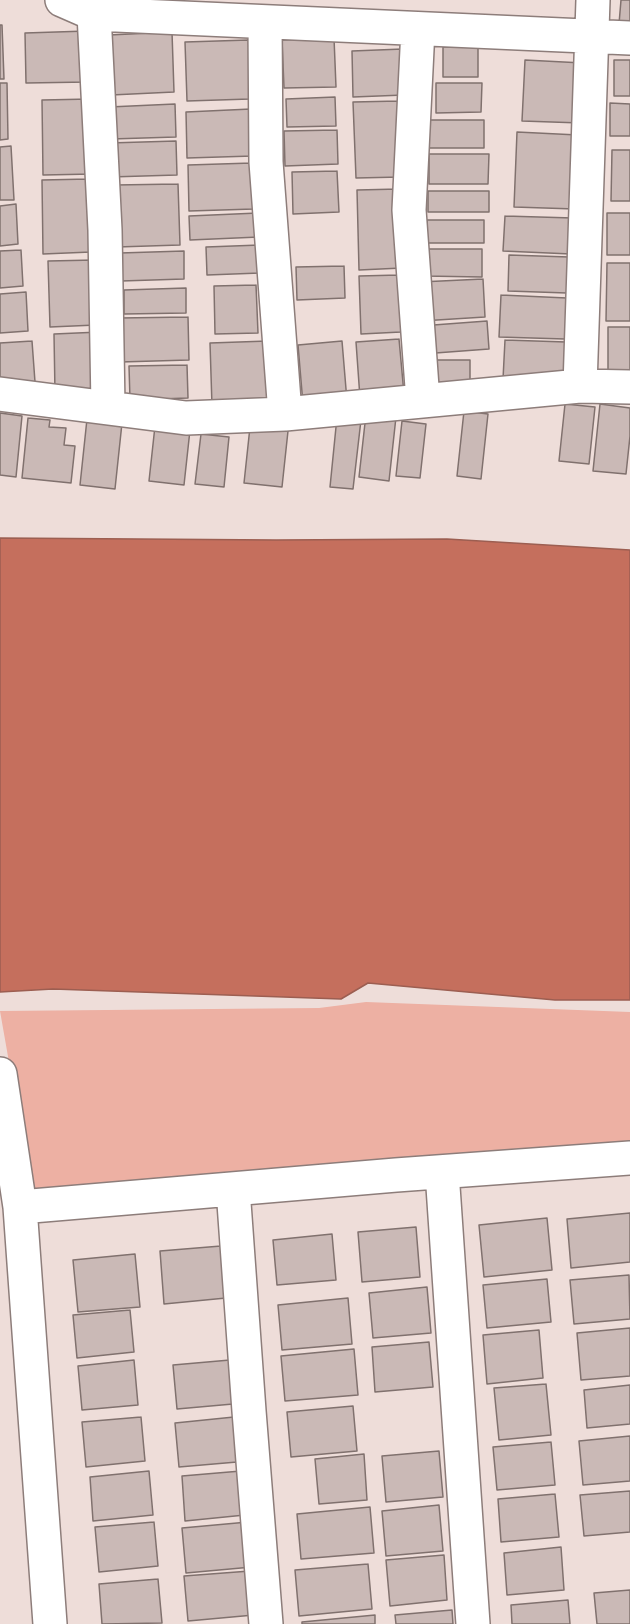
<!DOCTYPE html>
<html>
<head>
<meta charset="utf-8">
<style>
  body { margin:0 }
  canvas { display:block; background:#eeddd9 }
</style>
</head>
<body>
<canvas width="630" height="1624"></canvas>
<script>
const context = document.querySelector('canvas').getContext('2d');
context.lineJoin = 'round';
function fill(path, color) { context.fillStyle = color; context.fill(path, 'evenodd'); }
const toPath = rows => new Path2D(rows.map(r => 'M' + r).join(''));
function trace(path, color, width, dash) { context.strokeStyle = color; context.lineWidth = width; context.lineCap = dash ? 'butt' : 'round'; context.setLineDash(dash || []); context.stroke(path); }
fill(toPath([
  [366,1002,630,1012,630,1143,32,1193,0,1011,319,1008]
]), '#edb0a3');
const water = toPath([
  [0,538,276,540,447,539,630,550,630,1000,555,1000,368,983,341,999,53,989,0,992,0,538]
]);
fill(water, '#c56f5d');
trace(water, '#9c5e51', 1.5);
const building = toPath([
  [621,0,630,0,630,25,619,24,621,0],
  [0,25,2,25,4,79,0,79,0,25],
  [87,31,88,82,26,83,25,33,87,31],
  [172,32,174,92,111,95,109,35,172,32],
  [334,38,336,87,284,88,282,40,334,38],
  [249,40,250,99,187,101,185,42,249,40],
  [443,47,478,47,478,77,443,77,443,47],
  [403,49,404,95,353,97,352,51,403,49],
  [525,60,583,63,581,123,522,121,525,60],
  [614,60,630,60,630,96,614,96,614,60],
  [0,83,7,83,8,139,0,140,0,83],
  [436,83,482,83,481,112,436,113,436,83],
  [335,97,336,126,287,127,286,99,335,97],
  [91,99,93,174,43,175,42,100,91,99],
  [399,101,401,177,356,178,353,102,399,101],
  [610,103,630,104,630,136,610,136,610,103],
  [175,104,176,137,111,139,109,107,175,104],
  [251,109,253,156,187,158,186,112,251,109],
  [428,120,484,120,484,148,428,148,428,120],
  [337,130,338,164,285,166,284,131,337,130],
  [517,132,578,135,575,209,514,207,517,132],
  [176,141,177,175,110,177,109,143,176,141],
  [11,146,14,200,0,200,0,147,11,146],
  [612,150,630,150,630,201,611,201,612,150],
  [429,154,489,154,488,184,429,184,429,154],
  [252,163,254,209,189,211,188,165,252,163],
  [337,171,339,212,293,214,292,172,337,171],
  [89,179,91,252,43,254,42,180,89,179],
  [178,184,180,245,117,247,115,185,178,184],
  [399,189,402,268,359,270,357,190,399,189],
  [428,191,489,191,489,212,428,212,428,191],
  [16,204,18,244,0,246,0,206,16,204],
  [258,213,259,237,190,240,189,216,258,213],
  [607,213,630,213,630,255,607,255,607,213],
  [505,216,573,218,571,254,503,251,505,216],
  [427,220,484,220,484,243,427,243,427,220],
  [260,245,260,273,207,275,206,247,260,245],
  [425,249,482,249,482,277,424,276,425,249],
  [21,250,23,286,0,288,0,251,21,250],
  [184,251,184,279,121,281,120,253,184,251],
  [509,255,569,257,567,293,508,291,509,255],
  [95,260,96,325,50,327,48,261,95,260],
  [607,263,630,263,630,321,606,321,607,263],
  [344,266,345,298,297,300,296,267,344,266],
  [399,275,401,332,361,334,359,276,399,275],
  [483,279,485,317,421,321,420,282,483,279],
  [256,285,258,333,215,334,214,286,256,285],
  [186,288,186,313,124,314,124,290,186,288],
  [26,292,28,331,0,333,0,294,26,292],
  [501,295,567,298,565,339,499,337,501,295],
  [188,317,189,360,120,362,119,318,188,317],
  [487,321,489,349,422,354,420,326,487,321],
  [608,327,630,327,630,372,608,372,608,327],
  [100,332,102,392,55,393,54,334,100,332],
  [399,339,404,394,360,398,356,342,399,339],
  [505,340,566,342,565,382,503,379,505,340],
  [32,341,35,382,0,385,0,343,32,341],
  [268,341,270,404,212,406,210,343,268,341],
  [342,341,347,401,303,404,298,345,342,341],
  [423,360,470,360,470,386,423,386,423,360],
  [187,365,188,398,130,400,129,366,187,365],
  [565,404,595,407,589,464,559,461,565,404],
  [600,404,630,408,630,436,626,474,593,471,600,404],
  [464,411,488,414,481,479,457,476,464,411],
  [0,413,22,416,16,477,0,475,0,413],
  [366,414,396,417,389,481,359,477,366,414],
  [337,417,361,420,353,489,330,487,337,417],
  [28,418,50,420,49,427,66,428,64,445,75,446,71,483,22,478,28,418],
  [87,419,122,423,115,489,80,485,87,419],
  [402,421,426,424,420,478,396,476,402,421],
  [155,426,190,430,184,485,149,481,155,426],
  [250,427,288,431,282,487,244,483,250,427],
  [201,434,229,437,224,487,195,484,201,434],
  [630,1213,630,1262,571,1268,567,1219,630,1213],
  [547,1218,552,1270,484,1277,479,1225,547,1218],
  [416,1227,420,1277,362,1282,358,1232,416,1227],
  [332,1234,336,1280,277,1285,273,1240,332,1234],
  [221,1246,226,1298,164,1304,160,1251,221,1246],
  [135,1254,140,1307,78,1312,73,1260,135,1254],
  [629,1275,630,1319,574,1324,570,1280,629,1275],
  [547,1279,551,1322,487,1328,483,1285,547,1279],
  [427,1287,431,1333,373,1338,369,1293,427,1287],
  [348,1298,352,1344,282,1350,278,1305,348,1298],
  [130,1310,134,1352,77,1358,73,1315,130,1310],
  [630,1328,630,1376,581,1380,577,1333,630,1328],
  [539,1330,543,1378,487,1384,483,1335,539,1330],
  [429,1342,433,1387,375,1392,372,1347,429,1342],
  [354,1349,358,1395,285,1401,281,1356,354,1349],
  [134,1360,138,1405,82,1410,78,1366,134,1360],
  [230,1360,233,1404,177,1409,173,1365,230,1360],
  [546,1384,551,1435,499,1440,494,1388,546,1384],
  [630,1385,630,1424,587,1428,584,1390,630,1385],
  [353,1406,357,1451,291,1457,287,1412,353,1406],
  [141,1417,145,1461,86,1467,82,1422,141,1417],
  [234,1417,237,1462,179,1467,175,1423,234,1417],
  [630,1436,630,1481,583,1485,579,1441,630,1436],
  [551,1442,555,1485,497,1490,493,1447,551,1442],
  [439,1451,443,1497,386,1502,382,1456,439,1451],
  [364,1454,367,1500,319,1504,315,1459,364,1454],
  [149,1471,153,1515,93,1521,90,1477,149,1471],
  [241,1471,245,1515,185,1521,182,1476,241,1471],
  [630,1491,630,1532,584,1536,580,1495,630,1491],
  [555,1494,559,1537,501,1542,498,1499,555,1494],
  [439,1505,443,1551,386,1556,382,1511,439,1505],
  [370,1507,374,1553,301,1559,297,1514,370,1507],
  [154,1522,158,1566,99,1572,95,1527,154,1522],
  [248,1522,252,1567,186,1573,182,1528,248,1522],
  [561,1547,564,1590,507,1595,504,1553,561,1547],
  [444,1555,447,1600,390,1606,386,1560,444,1555],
  [368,1564,372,1609,299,1616,295,1570,368,1564],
  [250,1571,254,1615,188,1621,184,1576,250,1571],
  [158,1579,162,1623,102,1624,99,1584,158,1579],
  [630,1590,630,1624,597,1624,594,1593,630,1590],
  [568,1600,570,1624,512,1624,511,1605,568,1600],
  [452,1610,453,1624,396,1624,395,1615,452,1610],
  [375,1615,375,1624,302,1624,302,1622,375,1615]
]);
fill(building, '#cab9b6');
trace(building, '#80716e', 1.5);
const minor = toPath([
  [62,0,94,14,630,38],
  [94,14,105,230,108,407],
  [265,23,266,162,285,414],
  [418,29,409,210,423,401],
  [580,386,593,0],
  [0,394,186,418,285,414,580,386,630,387],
  [0,1074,20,1207,50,1624],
  [442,1172,473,1624],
  [233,1189,249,1411,266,1624],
  [20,1207,396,1175,630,1158]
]);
trace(minor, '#8d7d7a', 36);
trace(minor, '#fff', 33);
</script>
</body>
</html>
